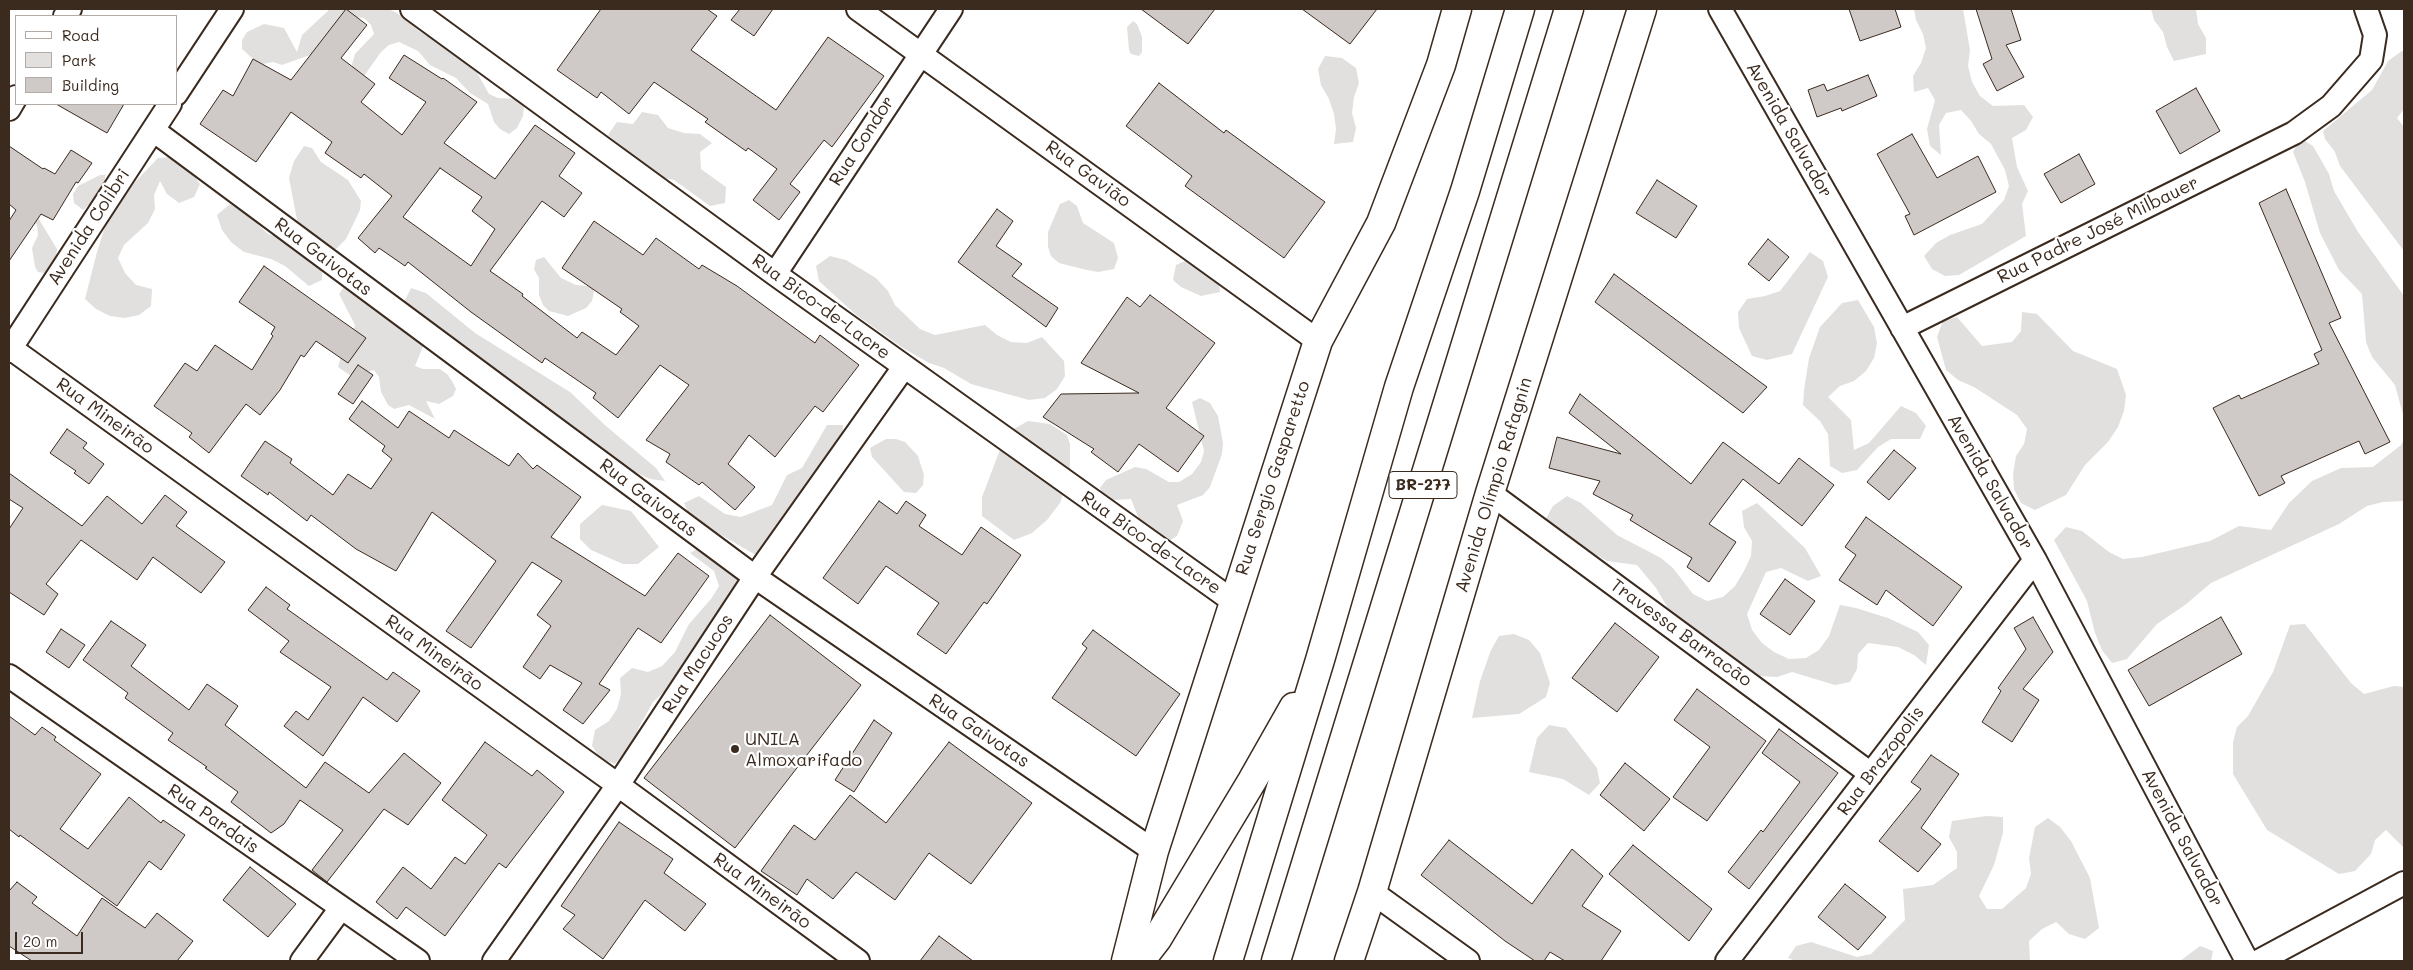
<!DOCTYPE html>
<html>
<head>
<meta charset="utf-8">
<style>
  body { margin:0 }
  #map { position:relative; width:2413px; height:970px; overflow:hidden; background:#fff; font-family:Mali,sans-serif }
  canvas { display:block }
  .frame { position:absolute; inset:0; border:10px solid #3b2a1e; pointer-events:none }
  .legend { position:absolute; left:15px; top:15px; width:162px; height:90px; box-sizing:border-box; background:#fff; border:1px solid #b1aaa5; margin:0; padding:6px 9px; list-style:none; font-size:15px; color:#3b2a1e }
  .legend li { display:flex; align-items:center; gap:10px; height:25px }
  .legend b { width:25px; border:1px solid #b1aaa5 }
  .scale { position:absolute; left:15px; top:932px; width:68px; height:22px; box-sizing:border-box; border:2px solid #3b2a1e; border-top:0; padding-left:6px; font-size:15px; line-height:18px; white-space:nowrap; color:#3b2a1e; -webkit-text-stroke:4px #fff; paint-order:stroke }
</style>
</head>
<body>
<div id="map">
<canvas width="2413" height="970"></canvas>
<div class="frame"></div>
<ul class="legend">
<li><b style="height:6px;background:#fff"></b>Road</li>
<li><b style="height:14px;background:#e2e0de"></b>Park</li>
<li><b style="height:14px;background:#cfcac7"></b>Building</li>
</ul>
<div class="scale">20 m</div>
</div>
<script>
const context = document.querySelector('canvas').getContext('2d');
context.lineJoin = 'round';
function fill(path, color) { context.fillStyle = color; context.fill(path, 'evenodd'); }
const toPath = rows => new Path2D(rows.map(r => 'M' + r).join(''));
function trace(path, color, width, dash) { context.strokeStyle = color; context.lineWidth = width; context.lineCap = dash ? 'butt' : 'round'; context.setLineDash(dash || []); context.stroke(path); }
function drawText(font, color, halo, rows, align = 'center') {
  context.font = font + ' Mali,sans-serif'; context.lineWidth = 4.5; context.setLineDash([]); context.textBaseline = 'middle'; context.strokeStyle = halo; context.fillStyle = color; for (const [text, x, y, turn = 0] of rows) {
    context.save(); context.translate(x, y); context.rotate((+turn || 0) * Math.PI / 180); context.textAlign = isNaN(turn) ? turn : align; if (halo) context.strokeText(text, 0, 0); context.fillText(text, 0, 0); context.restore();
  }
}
fill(toPath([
  [330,9,388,9,397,13,419,31,469,62,475,69,489,94,498,98,518,99,524,106,523,116,517,128,509,134,500,129,494,122,488,104,470,93,456,78,430,65,418,51,399,42,389,45,381,52,364,76,362,77,353,73,352,64,355,54,374,34,371,25,364,18,354,17,335,24,310,55,282,65,273,62,263,64,253,59,242,49,242,40,247,32,264,24,284,28,297,52,302,35],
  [1914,9,1963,9,1970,50,1968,66,1972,82,1980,96,1993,106,2024,105,2033,117,2026,130,2012,138,2017,167,2028,191,2022,204,2026,236,1959,275,1945,276,1932,269,1924,256,1936,243,1950,235,1982,224,2004,200,2009,186,2005,170,1991,144,1979,134,1971,121,1961,110,1946,113,1939,125,1941,155,1930,146,1927,129,1935,100,1928,88,1914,92,1913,76,1921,63,1926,48,1923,34,1916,20],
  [2151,9,2196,9,2198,24,2206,38,2206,54,2174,61,2167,47,2163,32,2154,20],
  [1133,21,1137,24,1142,37,1142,52,1139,56,1131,54,1129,50,1127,27],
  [2402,51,2404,51,2404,109,2397,118,2404,127,2404,251,2340,166,2335,152,2325,139,2323,131,2372,90,2388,61],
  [1325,56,1342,58,1356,68,1359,83,1354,97,1352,113,1356,128,1353,142,1334,144,1336,129,1334,114,1329,99,1321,85,1318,69],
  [642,112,658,115,668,128,684,133,700,134,712,143,700,152,701,169,726,187,725,203,710,206,674,180,660,177,608,135,617,122,633,124],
  [2300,138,2313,146,2329,174,2334,191,2358,232,2404,296,2404,418,2395,385,2372,357,2366,342,2362,294,2339,270,2320,233,2305,182,2293,152],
  [304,146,312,148,321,162,348,180,361,201,360,210,346,239,335,250,328,249,304,231,297,220,289,178,294,161],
  [173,157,186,165,200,184,194,197,179,203,167,194,160,181,154,195,155,209,148,223,124,245,118,258,125,273,136,285,152,289,151,306,139,315,125,318,110,316,96,309,85,299,97,252,107,220,136,181,158,158],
  [100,175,105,175,105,185,100,195,83,210,74,203,73,194,78,186],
  [1069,200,1077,206,1083,223,1114,243,1118,258,1114,269,1098,272,1087,270,1059,263,1051,256,1048,247,1048,232,1060,204],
  [230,204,245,212,268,234,284,239,322,265,322,280,309,286,285,266,271,259,244,252,232,243,222,230,217,215],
  [37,216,57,249,56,259,49,271,44,273,38,272,35,267,32,248,38,235,37,225,34,222],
  [1810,252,1823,261,1828,277,1792,354,1767,360,1752,356,1739,328,1738,312,1747,299,1765,296,1780,291],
  [830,256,846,260,876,278,888,291,895,305,920,329,935,335,985,325,997,335,1011,342,1027,343,1042,337,1064,361,1065,376,1057,389,1045,398,1029,400,971,384,944,368,929,363,903,348,855,314,819,281,816,266],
  [544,257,561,278,576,285,595,287,592,301,586,308,568,316,549,311,543,305,539,295,539,278,534,269,536,260],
  [1185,261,1219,283,1220,292,1201,296,1181,287,1173,280,1176,265],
  [353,285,424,344,415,366,423,369,440,369,447,374,452,381,456,389,453,396,439,404,426,401,435,419,409,405,394,409,388,405,381,392,379,377,374,370,351,376,338,367,342,352,351,340,355,325,339,294,344,287],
  [411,288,426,293,475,333,570,392,606,426,656,468,665,481,650,479,624,467,433,324,404,302],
  [1858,300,1874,327,1877,343,1874,358,1866,371,1854,381,1840,386,1828,397,1851,420,1854,450,1869,443,1901,406,1916,413,1926,426,1920,439,1891,439,1878,447,1857,470,1842,473,1830,466,1828,434,1820,421,1803,405,1804,390,1809,358,1820,327,1842,303],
  [2022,312,2037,314,2073,351,2117,369,2126,395,2124,411,2118,427,2108,442,2085,465,2066,495,2035,510,2021,503,2014,489,2013,474,2016,456,2024,444,2027,429,2017,415,1974,387,1958,380,1946,370,1937,337,1943,321,1957,317,1982,346,2012,342,2021,331],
  [1200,398,1210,403,1218,416,1223,443,1222,454,1210,487,1203,495,1177,505,1183,521,1177,536,1167,542,1140,522,1131,499,1112,500,1104,497,1100,488,1106,480,1135,467,1146,469,1169,482,1179,482,1192,474,1201,462,1204,451,1192,402],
  [1028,421,1050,424,1067,435,1070,444,1070,473,1060,503,1047,520,1032,533,1014,540,982,516,982,497,1001,447,1012,430],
  [827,425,843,425,842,440,769,552,754,554,690,517,684,503,699,496,725,514,741,517,772,505,787,475,802,468],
  [886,439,896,439,905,442,918,456,924,475,923,485,916,493,904,492,872,457,870,448],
  [2404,440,2404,501,2383,502,2367,506,2339,524,2211,583,2185,605,2157,624,2127,659,2112,663,2102,650,2095,633,2087,601,2054,540,2066,527,2082,531,2109,552,2123,559,2142,557,2210,541,2239,526,2271,530,2289,503,2312,481,2341,468,2373,467,2401,445],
  [1567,496,1581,503,1617,535,1661,558,1673,568,1693,594,1707,601,1723,597,1735,586,1744,571,1751,556,1752,541,1744,527,1742,511,1757,503,1805,548,1821,576,1808,581,1781,568,1766,572,1747,614,1752,630,1762,643,1774,652,1789,659,1806,658,1819,650,1829,636,1840,605,1856,608,1888,618,1918,632,1929,645,1926,665,1914,655,1898,647,1868,643,1858,654,1857,669,1850,682,1835,685,1792,672,1777,677,1759,676,1729,665,1672,615,1656,588,1637,565,1607,561,1555,531,1545,520,1553,506],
  [602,505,631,511,659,547,638,564,623,564,591,550,580,539,580,524],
  [703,545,737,577,737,593,676,681,653,702,639,727,634,741,615,764,601,759,592,746,595,730,609,721,617,709,621,694,620,678,632,668,648,672,662,666,675,652,689,624,711,599,719,586,714,571,690,553],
  [2305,624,2351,683,2364,694,2394,686,2404,687,2404,848,2386,830,2375,840,2371,854,2355,871,2339,874,2267,830,2233,774,2233,742,2237,727,2248,716,2273,672,2290,625],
  [1514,634,1529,640,1540,653,1550,683,1546,697,1519,714,1472,718,1480,681,1491,650,1499,636],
  [1549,725,1566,728,1597,768,1600,783,1589,795,1563,779,1529,772,1537,738],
  [1986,816,2003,817,2003,833,1994,865,1979,896,1987,909,2002,909,2026,888,2031,874,2029,858,2035,827,2048,818,2060,827,2071,841,2090,878,2099,928,2085,939,2069,934,2056,922,2042,929,2029,941,2030,961,1796,961,1788,958,1796,946,1811,942,1857,957,1871,954,1905,920,1903,889,1933,885,1957,868,1957,852,1949,837,1952,821],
  [2200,946,2213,951,2211,961,2180,961]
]), '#e2e0de');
const building = toPath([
  [346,9,367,25,341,58,375,84,361,102,402,135,426,102,389,78,404,55,442,79,443,78,477,102,444,143,495,179,535,125,575,153,559,176,582,193,564,217,542,201,490,271,523,294,522,296,577,338,582,332,616,355,639,326,620,312,622,309,562,268,594,221,643,255,656,238,699,269,702,265,737,286,815,343,820,335,859,365,823,412,815,406,775,457,749,435,728,464,755,487,735,510,702,482,699,485,666,462,670,454,646,440,689,385,660,365,618,418,593,398,596,393,545,358,542,363,471,312,408,262,405,266,379,248,375,253,358,238,392,196,364,174,361,178,325,153,332,142,291,112,256,162,200,124,223,90,233,96,253,59,291,80,346,9],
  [440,168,482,197,472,211,495,229,471,266,403,217,440,168],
  [601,9,707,9,717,16,691,50,776,110,828,37,884,76,832,147,824,140,790,184,800,192,779,220,753,200,777,169,748,148,746,151,705,122,708,119,654,82,629,114,601,92,597,98,557,70,601,9],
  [740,9,773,9,754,36,731,20,740,9],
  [1141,9,1215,9,1188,44,1141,9],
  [1302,9,1377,9,1350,44,1302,9],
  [1849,9,1895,9,1901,27,1860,41,1849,9],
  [1976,9,2011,9,2021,40,2006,45,2024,77,1997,91,1983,64,1992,59,1976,9],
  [1868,75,1877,96,1842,111,1841,108,1817,117,1808,90,1824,84,1827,91,1868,75],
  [1159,83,1224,133,1226,130,1325,202,1284,258,1185,186,1192,176,1126,126,1159,83],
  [2196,88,2220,131,2180,154,2156,111,2196,88],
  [56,104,124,104,107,133,56,104],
  [1912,134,1937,178,1978,156,1996,192,1914,235,1905,216,1910,214,1877,154,1912,134],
  [9,146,43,169,44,168,55,174,71,150,92,163,78,183,76,182,53,220,41,214,9,261,9,221,16,210,9,204,9,146],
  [2079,154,2095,184,2061,203,2044,174,2079,154],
  [1657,180,1697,206,1676,238,1636,213,1657,180],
  [2286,189,2341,318,2329,323,2390,442,2365,454,2359,441,2281,476,2285,483,2259,496,2213,408,2239,395,2241,399,2319,364,2314,354,2322,350,2259,203,2286,189],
  [997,209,1013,221,996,246,1022,264,1012,276,1058,308,1046,327,958,262,997,209],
  [1768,239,1789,257,1769,281,1748,264,1768,239],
  [264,266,366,338,348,363,316,341,304,357,301,355,280,390,260,415,246,404,209,453,189,437,192,433,154,406,185,363,197,371,215,345,252,370,273,336,271,334,275,327,239,302,264,266],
  [1614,274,1767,387,1743,413,1595,302,1614,274],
  [1150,295,1215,343,1166,408,1204,436,1178,472,1139,444,1118,472,1091,452,1094,449,1043,417,1061,394,1139,393,1081,363,1127,297,1140,307,1150,295],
  [358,365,373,375,353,404,338,394,358,365],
  [1580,394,1691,484,1723,442,1779,484,1799,458,1834,485,1802,526,1743,479,1709,524,1736,542,1709,582,1687,567,1692,558,1630,520,1633,515,1593,494,1600,481,1549,468,1557,437,1621,454,1569,413,1580,394],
  [362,401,398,428,409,411,449,438,454,430,509,466,518,453,533,469,537,465,581,497,551,537,645,596,678,553,709,576,661,643,638,628,599,684,610,690,583,724,563,710,582,683,550,665,540,679,523,667,551,626,537,615,562,581,532,562,471,648,446,631,496,561,432,512,396,571,356,549,311,515,307,521,269,492,268,495,241,476,265,441,292,459,290,463,333,495,348,474,371,489,392,459,382,451,385,446,349,419,362,401],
  [67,429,87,443,83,448,104,464,89,484,74,473,76,471,50,453,67,429],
  [1894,450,1916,468,1889,500,1867,482,1894,450],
  [9,473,82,526,107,496,142,524,165,495,187,512,176,526,225,562,201,593,153,557,137,580,81,540,46,584,58,594,44,615,9,592,9,529,23,508,9,499,9,473],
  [879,501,897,514,906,501,926,515,919,526,962,555,981,527,1021,555,987,604,984,602,946,654,917,634,939,603,886,566,858,604,823,578,879,501],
  [1866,517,1962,587,1933,626,1886,590,1877,605,1839,580,1856,555,1845,547,1866,517],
  [1785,579,1815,601,1790,635,1760,614,1785,579],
  [266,587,290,605,287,609,387,680,393,672,420,691,397,722,363,697,323,756,284,726,296,711,308,720,331,687,280,652,289,641,248,610,266,587],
  [770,615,861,685,735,848,644,778,770,615],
  [2033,617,2053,652,2023,689,2039,700,2012,742,1982,722,2001,691,1998,688,2026,649,2014,628,2033,617],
  [2221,617,2242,654,2149,706,2128,670,2221,617],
  [111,621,146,645,131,666,189,710,207,684,238,706,225,725,306,788,325,762,369,793,404,753,441,783,408,825,384,809,327,882,312,870,343,830,300,800,284,824,271,833,231,802,238,792,205,768,207,767,168,740,173,733,125,698,128,693,83,660,111,621],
  [1615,623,1659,657,1617,712,1572,678,1615,623],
  [61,629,85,645,69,668,46,652,61,629],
  [1093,630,1180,694,1136,756,1052,698,1087,648,1082,644,1093,630],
  [1697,689,1766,741,1707,821,1673,797,1710,747,1674,720,1697,689],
  [9,716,35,735,42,727,56,737,54,740,101,774,60,829,88,849,129,797,161,823,163,820,185,835,161,870,149,861,117,906,20,835,19,837,9,829,9,716],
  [874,720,892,733,854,792,835,780,874,720],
  [1779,729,1838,773,1749,889,1728,872,1761,830,1763,832,1800,782,1762,753,1779,729],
  [485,742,532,776,537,770,564,792,506,868,499,863,445,936,406,907,397,919,376,902,403,867,431,889,455,857,465,864,487,835,442,800,485,742],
  [949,742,1032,803,971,884,929,853,895,900,856,872,833,899,807,879,797,895,761,871,794,825,815,840,850,795,886,823,949,742],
  [1931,755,1959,774,1921,828,1941,844,1918,872,1879,841,1921,789,1911,782,1931,755],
  [1625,763,1670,799,1644,831,1600,795,1625,763],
  [619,822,673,859,664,873,706,904,685,931,645,900,603,959,563,929,575,915,561,906,619,822],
  [1449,840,1532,904,1572,849,1603,876,1582,906,1621,931,1601,961,1565,961,1550,952,1544,961,1535,961,1505,941,1421,875,1449,840],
  [1633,845,1712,909,1689,941,1609,874,1633,845],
  [250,867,296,904,268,937,223,900,250,867],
  [17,882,37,897,32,903,77,936,102,898,145,928,157,913,193,941,177,961,32,961,9,946,9,891,17,882],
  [1845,884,1886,917,1858,950,1818,917,1845,884],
  [939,936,973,961,920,961,939,936]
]);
fill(building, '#cfcac7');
trace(building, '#3b2a1e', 1);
const street = toPath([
  [412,9,775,274,1233,601],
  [858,9,1318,341],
  [1720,9,2035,560,2247,961],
  [65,16,70,9],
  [176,94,232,9],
  [9,109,16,97],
  [153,130,755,577,1154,851],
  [775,274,951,9],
  [1902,328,2294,133,2331,106,2371,60,2375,35,2366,9],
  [9,347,618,785,858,961],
  [9,351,170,104],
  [1490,493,1871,774],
  [9,676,418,961],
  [1372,892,1468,961],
  [302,961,341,908],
  [494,961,618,785,755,577,904,367],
  [1727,961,2035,560],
  [2259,961,2404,883]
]);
const secondary = toPath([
  [1126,961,1154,851,1318,341,1381,223,1441,65,1457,9],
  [1349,961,1372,892,1490,493,1642,9]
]);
const highway = toPath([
  [1140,961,1157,939,1252,781,1294,707],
  [1228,961,1320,660,1399,387,1465,191,1520,9],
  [1276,961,1569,9]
]);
trace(street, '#3b2a1e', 26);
trace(secondary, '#3b2a1e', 31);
trace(highway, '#3b2a1e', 31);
trace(street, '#fff', 22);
trace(secondary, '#fff', 28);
trace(highway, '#fff', 28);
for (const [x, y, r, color] of [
  [735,749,5,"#3b2a1e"]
]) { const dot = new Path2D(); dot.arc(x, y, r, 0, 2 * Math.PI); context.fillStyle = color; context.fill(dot); trace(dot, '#fff', 2); }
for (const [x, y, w] of [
  [1423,485,68]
]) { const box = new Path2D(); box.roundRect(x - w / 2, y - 13.5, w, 27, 4); context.fillStyle = '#fff'; context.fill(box); trace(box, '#3b2a1e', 1); }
drawText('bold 16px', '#3b2a1e', null, [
  ["BR-277",1423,485]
]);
drawText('18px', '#3b2a1e', '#fff', [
  ["Avenida Salvador",1789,130,60],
  ["Rua Condor",862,141,-57],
  ["Rua Gavião",1088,174,36],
  ["Avenida Colibri",89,227,-57],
  ["Rua Padre José Milbauer",2098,230,-26],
  ["Rua Gaivotas",323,257,37],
  ["Rua Bico-de-Lacre",821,307,36],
  ["Rua Mineirão",105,416,36],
  ["Rua Sergio Gasparetto",1273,478,-72],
  ["Avenida Salvador",1990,482,60],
  ["Avenida Olímpio Rafagnin",1494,485,-73],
  ["Rua Gaivotas",648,498,37],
  ["Rua Bico-de-Lacre",1151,543,35],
  ["Travessa Barracão",1681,633,36],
  ["Rua Mineirão",434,653,36],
  ["Rua Macucos",698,664,-57],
  ["Rua Gaivotas",979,731,34],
  ["Rua Brazopolis",1881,761,-53],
  ["Rua Pardais",213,819,35],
  ["Avenida Salvador",2182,838,62],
  ["Rua Mineirão",762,891,36]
]);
drawText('18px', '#3b2a1e', '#fff', [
  ["UNILA",745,739],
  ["Almoxarifado",745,760]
], 'left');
</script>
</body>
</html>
